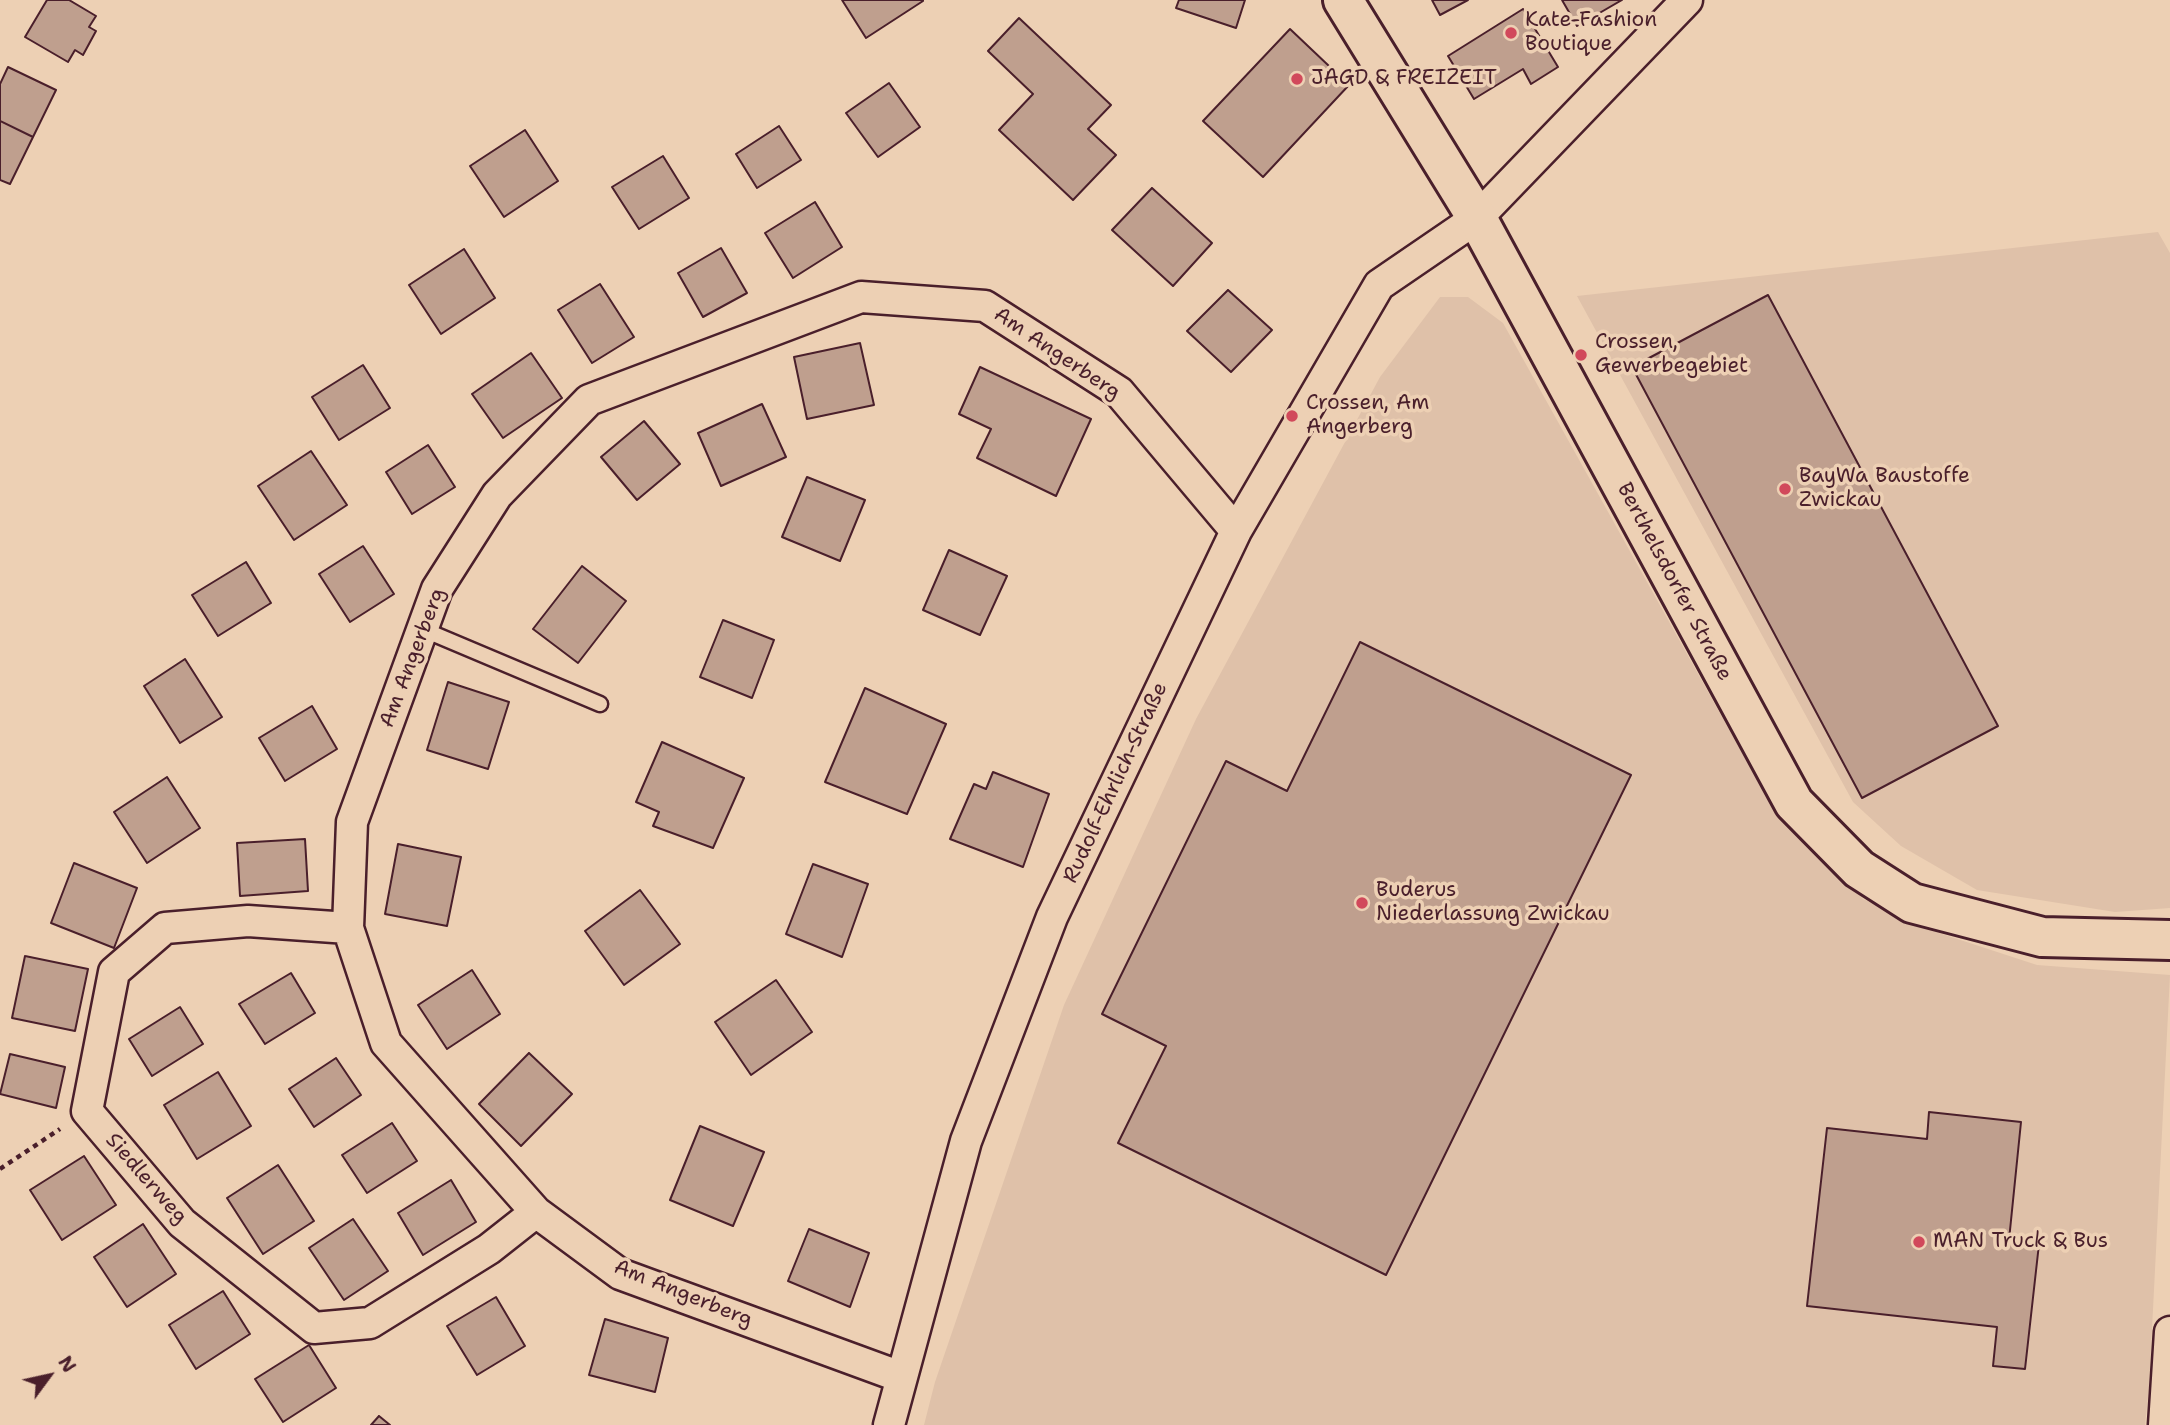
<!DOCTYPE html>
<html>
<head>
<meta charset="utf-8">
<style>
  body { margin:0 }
  #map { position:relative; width:2170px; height:1425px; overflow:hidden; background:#edd0b4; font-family:"Shantell Sans",sans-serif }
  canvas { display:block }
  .north { position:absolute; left:14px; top:1341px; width:70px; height:70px; -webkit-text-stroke:5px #edd0b4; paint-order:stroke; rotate:57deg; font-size:19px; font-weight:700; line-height:28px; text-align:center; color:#4a1f2b }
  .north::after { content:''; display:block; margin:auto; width:24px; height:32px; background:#4a1f2b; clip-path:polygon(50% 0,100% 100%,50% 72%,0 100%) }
</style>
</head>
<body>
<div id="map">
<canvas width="2170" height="1425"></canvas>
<div class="north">N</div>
</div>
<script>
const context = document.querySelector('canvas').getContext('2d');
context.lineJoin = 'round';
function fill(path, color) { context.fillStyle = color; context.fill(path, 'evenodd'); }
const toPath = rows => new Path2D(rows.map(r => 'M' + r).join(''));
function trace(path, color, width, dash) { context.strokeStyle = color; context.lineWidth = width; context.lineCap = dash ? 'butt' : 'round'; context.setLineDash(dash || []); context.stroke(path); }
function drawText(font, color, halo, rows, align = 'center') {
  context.font = font + ' "Shantell Sans",sans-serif'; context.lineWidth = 7; context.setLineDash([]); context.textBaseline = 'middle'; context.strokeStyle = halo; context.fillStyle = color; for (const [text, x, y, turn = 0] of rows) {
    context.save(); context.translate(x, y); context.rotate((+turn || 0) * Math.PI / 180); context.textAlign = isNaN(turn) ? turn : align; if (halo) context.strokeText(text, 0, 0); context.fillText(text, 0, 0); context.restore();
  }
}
fill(toPath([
  [2158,232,2170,253,2170,908,2115,912,1977,890,1901,846,1853,802,1577,296],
  [1440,297,1468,297,1503,323,1766,796,1863,899,1939,933,2037,965,2170,975,2149,1388,2145,1425,924,1425,935,1382,1064,1005,1196,719,1380,377]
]), '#dfc1a9');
const building = toPath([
  [47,0,69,0,96,16,89,27,96,31,83,55,75,50,68,62,25,37,47,0],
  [842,0,923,0,923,1,866,38,842,0],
  [1179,0,1245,0,1236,28,1176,8,1179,0],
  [1432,0,1468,0,1440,15,1432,0],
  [1562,0,1622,0,1577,26,1562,0],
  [1523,9,1558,67,1531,84,1523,69,1474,99,1448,56,1523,9],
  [1019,18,1111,105,1088,129,1116,155,1073,200,999,130,1033,94,988,51,1019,18],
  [1290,29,1349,85,1263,177,1203,121,1290,29],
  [8,67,56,90,33,137,0,121,0,84,8,67],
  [889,83,920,127,878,157,846,113,889,83],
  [0,121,33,137,10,184,0,180,0,121],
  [779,126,801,160,757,188,736,154,779,126],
  [525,130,558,181,504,217,470,166,525,130],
  [663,156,689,198,639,229,612,187,663,156],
  [1152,188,1212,243,1173,286,1112,230,1152,188],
  [815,202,842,247,793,278,765,233,815,202],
  [721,248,747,293,703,317,678,273,721,248],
  [464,249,495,298,441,334,409,285,464,249],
  [600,284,634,337,592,363,558,310,600,284],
  [1228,290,1272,330,1231,372,1187,331,1228,290],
  [1768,295,1998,726,1862,798,1632,367,1768,295],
  [860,343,874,405,807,419,794,357,860,343],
  [531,353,562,398,503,438,472,394,531,353],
  [363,365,390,408,339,440,312,397,363,365],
  [980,367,1091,419,1056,496,977,458,991,429,959,414,980,367],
  [762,404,786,457,721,486,698,433,762,404],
  [644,421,680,464,637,500,601,457,644,421],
  [428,445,455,487,412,514,386,472,428,445],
  [311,451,347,505,294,540,258,486,311,451],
  [807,477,865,500,840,561,782,537,807,477],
  [363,546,394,594,350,622,319,574,363,546],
  [949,550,1007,576,980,635,923,610,949,550],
  [246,562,271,603,218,636,192,595,246,562],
  [582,566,626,601,578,663,533,629,582,566],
  [723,620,774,640,752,698,700,677,723,620],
  [1360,642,1631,775,1386,1275,1118,1143,1166,1046,1102,1014,1226,761,1287,791,1360,642],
  [185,659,222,717,180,743,144,686,185,659],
  [448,682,509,702,488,769,427,750,448,682],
  [865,688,946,724,907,814,825,782,865,688],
  [312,706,337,749,285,781,259,738,312,706],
  [662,742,744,778,713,848,653,826,659,812,636,802,662,742],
  [993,772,1049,794,1023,867,950,839,974,784,986,789,993,772],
  [167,777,200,828,147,863,114,812,167,777],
  [305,839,308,891,240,896,237,843,305,839],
  [398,844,461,857,447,926,385,914,398,844],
  [74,863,137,888,114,948,51,923,74,863],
  [813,864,868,884,842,957,786,934,813,864],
  [640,890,680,944,624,985,585,931,640,890],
  [25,956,88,969,75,1031,12,1018,25,956],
  [472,970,500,1014,447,1049,418,1005,472,970],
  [291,973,315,1013,265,1044,239,1004,291,973],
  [776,980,812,1032,751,1075,715,1022,776,980],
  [180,1007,203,1044,152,1076,129,1039,180,1007],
  [529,1053,572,1094,521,1146,479,1104,529,1053],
  [10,1054,65,1067,56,1108,0,1094,10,1054],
  [336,1058,361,1095,314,1127,289,1089,336,1058],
  [218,1072,251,1126,197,1159,164,1105,218,1072],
  [1929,1112,2021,1122,2009,1240,2039,1244,2025,1369,1993,1366,1997,1327,1807,1306,1827,1128,1927,1139,1929,1112],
  [392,1123,417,1161,367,1193,342,1155,392,1123],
  [700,1126,764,1152,733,1226,670,1200,700,1126],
  [84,1156,116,1205,62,1240,30,1190,84,1156],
  [278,1165,314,1221,263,1254,227,1198,278,1165],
  [451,1180,476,1222,423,1255,398,1213,451,1180],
  [353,1219,388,1271,344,1300,309,1248,353,1219],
  [143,1224,176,1274,127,1307,94,1257,143,1224],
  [809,1229,869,1253,850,1307,788,1281,809,1229],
  [223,1291,250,1334,196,1369,169,1325,223,1291],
  [496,1297,525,1346,477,1375,447,1326,496,1297],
  [605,1319,668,1338,655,1392,589,1375,605,1319],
  [309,1345,336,1388,283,1422,255,1379,309,1345],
  [379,1416,390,1425,371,1425,379,1416]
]);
fill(building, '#bf9f8e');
trace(building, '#4a1f2b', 2);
const lane = toPath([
  [422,629,600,704]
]);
const street = toPath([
  [348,928,248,921,165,928,114,972,87,1111,182,1223,314,1328,370,1323,489,1249,536,1212],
  [901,1377,620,1274,536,1212,386,1043,348,928,352,822,437,589,497,495,589,400,861,297,985,306,1119,392,1236,531],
  [889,1425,966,1141,1052,917,1236,531,1379,285,1477,218,1687,0],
  [2164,1425,2170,1332]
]);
const secondary = toPath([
  [1343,0,1477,218,1794,803,1859,869,1912,903,2042,937,2170,940]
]);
trace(lane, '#4a1f2b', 19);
trace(street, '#4a1f2b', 35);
trace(secondary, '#4a1f2b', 44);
trace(toPath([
  [0,1169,60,1129]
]), '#4a1f2b', 4.5, [5, 5]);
trace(lane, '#edd0b4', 14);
trace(street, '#edd0b4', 30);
trace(secondary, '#edd0b4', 38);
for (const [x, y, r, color] of [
  [1511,33,7,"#d1495b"],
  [1297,79,7,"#d1495b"],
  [1581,355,7,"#d1495b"],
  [1292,416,7,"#d1495b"],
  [1785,489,7,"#d1495b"],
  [1362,903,7,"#d1495b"],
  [1919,1242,7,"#d1495b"]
]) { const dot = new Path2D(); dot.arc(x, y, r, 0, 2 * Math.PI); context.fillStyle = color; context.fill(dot); trace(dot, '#edd0b4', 2.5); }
drawText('21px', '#4a1f2b', '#edd0b4', [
  ["Kate-Fashion",1525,21],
  ["Boutique",1525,45],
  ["JAGD & FREIZEIT",1311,79],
  ["Crossen,",1595,343],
  ["Gewerbegebiet",1595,367],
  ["Crossen, Am",1306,404],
  ["Angerberg",1306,428],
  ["BayWa Baustoffe",1799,477],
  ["Zwickau",1799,501],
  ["Buderus",1376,891],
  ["Niederlassung Zwickau",1376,915],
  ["MAN Truck & Bus",1933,1242]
], 'left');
drawText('21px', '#4a1f2b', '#edd0b4', [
  ["Am Angerberg",1057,354,34],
  ["Berthelsdorfer Straße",1674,582,62],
  ["Am Angerberg",413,658,-69],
  ["Rudolf-Ehrlich-Straße",1116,783,-65],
  ["Siedlerweg",146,1179,49],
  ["Am Angerberg",683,1294,22]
]);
</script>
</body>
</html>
